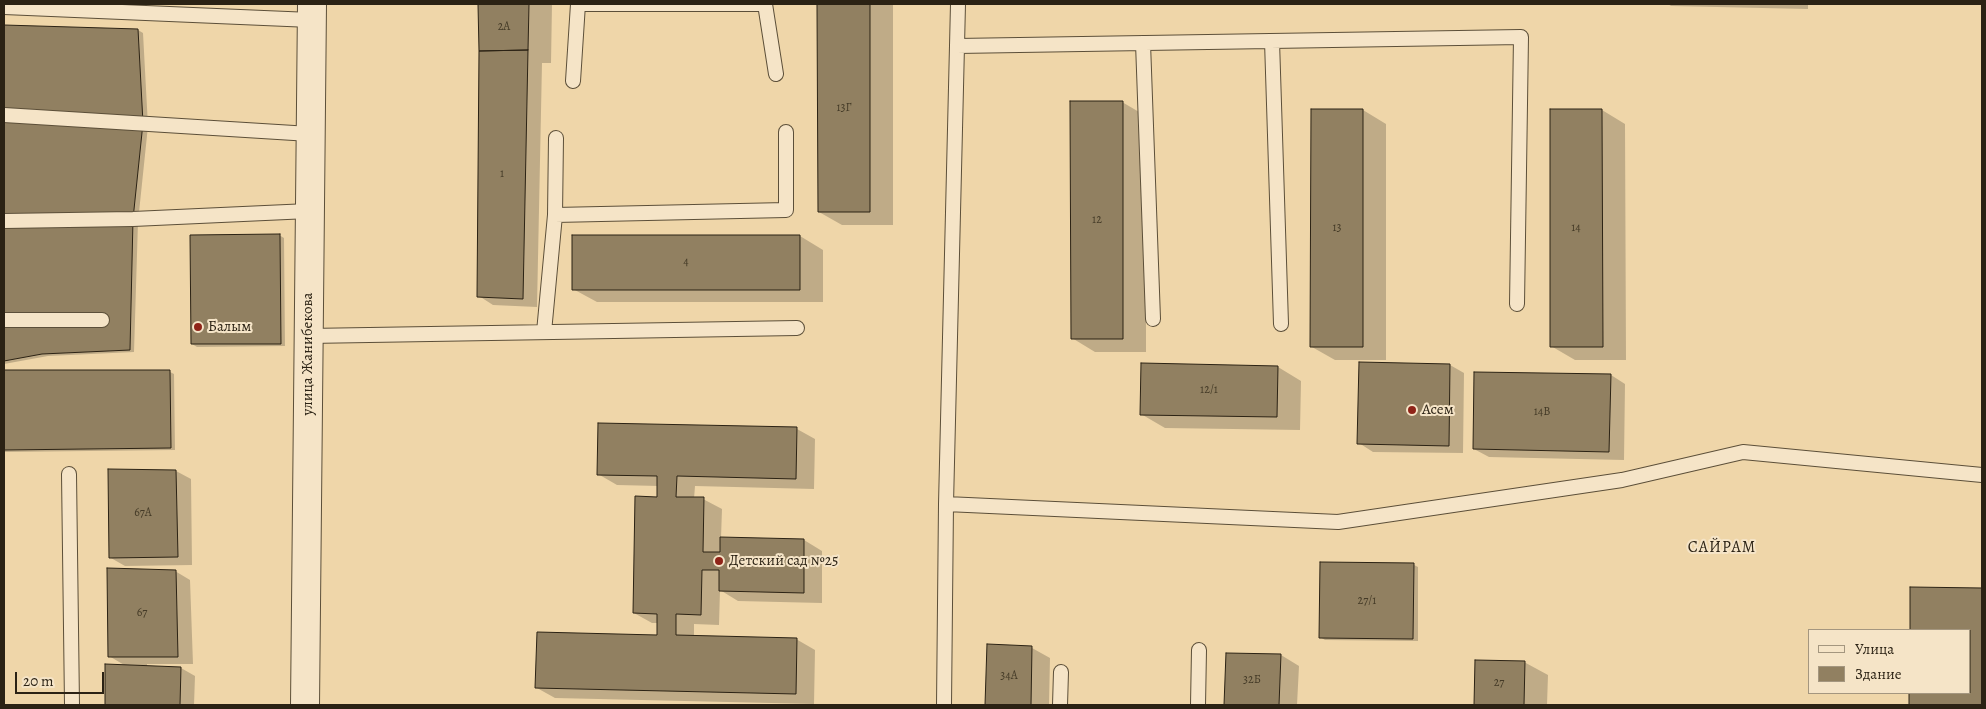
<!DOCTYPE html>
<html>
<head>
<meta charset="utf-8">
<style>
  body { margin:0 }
  #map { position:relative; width:1986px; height:709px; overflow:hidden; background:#efd6a9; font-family:Alegreya,serif }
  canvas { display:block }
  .frame { position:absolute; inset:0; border:5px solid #2b2214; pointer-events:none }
  .legend { position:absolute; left:1808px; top:629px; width:162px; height:65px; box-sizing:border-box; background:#f5e4c7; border:1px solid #a4967f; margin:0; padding:6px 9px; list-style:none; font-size:15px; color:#2b2214 }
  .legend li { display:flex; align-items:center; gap:10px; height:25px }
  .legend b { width:25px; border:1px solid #a4967f }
  .scale { position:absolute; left:15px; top:672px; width:89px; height:22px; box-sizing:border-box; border:2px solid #2b2214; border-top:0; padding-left:6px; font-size:15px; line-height:18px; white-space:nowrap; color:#2b2214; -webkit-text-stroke:4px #f5e4c7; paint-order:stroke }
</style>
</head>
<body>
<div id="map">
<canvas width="1986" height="709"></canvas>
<div class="frame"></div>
<ul class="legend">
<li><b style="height:6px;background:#f5e4c7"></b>Улица</li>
<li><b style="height:14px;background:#918061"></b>Здание</li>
</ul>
<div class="scale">20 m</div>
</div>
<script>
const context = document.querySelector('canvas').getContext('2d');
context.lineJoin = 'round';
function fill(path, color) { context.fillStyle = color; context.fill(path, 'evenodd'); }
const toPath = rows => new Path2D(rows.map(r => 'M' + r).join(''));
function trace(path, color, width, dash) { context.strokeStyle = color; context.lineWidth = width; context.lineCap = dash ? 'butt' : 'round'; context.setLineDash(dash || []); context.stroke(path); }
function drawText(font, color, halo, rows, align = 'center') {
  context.font = font + ' Alegreya,serif'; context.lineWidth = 4; context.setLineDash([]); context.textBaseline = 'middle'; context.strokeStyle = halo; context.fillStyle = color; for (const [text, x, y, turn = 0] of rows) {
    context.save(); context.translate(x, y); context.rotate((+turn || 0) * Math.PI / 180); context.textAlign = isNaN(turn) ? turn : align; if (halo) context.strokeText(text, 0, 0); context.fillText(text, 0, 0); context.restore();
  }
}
fill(toPath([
  [479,4,552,4,551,63,542,63,537,307,493,305,479,296],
  [819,4,893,4,893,225,842,225,819,212],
  [1080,4,1154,4,1154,5],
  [1417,4,1490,4,1490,5],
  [1668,4,1808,4,1808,9,1671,6],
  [4,26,138,30,143,33,148,126,138,222,134,352,48,356,4,364],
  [1122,102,1146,116,1146,352,1095,352,1072,338],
  [1363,110,1386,124,1386,360,1335,360,1312,347],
  [1602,110,1625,124,1626,360,1575,360,1551,346],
  [279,235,284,238,285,346,197,347,192,344],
  [800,236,823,250,823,302,597,302,573,289],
  [1450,365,1464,373,1463,453,1373,452,1359,443],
  [1278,367,1301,381,1300,430,1165,428,1141,414],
  [4,372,170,372,174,374,175,450,4,452],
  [1611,375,1625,384,1624,460,1489,457,1474,449],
  [797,429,815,439,814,489,695,486,694,499,703,499,722,509,721,538,804,540,822,551,822,603,738,601,720,590,719,625,694,624,694,637,796,639,815,650,814,704,555,698,537,688,658,636,658,623,652,623,634,613,658,498,659,486,617,485,598,474],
  [176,471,191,479,192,565,125,566,111,558],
  [1414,565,1418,567,1418,641,1325,640,1320,637],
  [175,571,190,580,193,664,147,664,147,667,181,668,195,676,194,705,107,705,106,665,126,666,109,656],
  [1912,589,1982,589,1982,705,1910,705,1911,693,1970,693,1970,630,1911,630],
  [988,645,1032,648,1050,658,1049,705,986,705],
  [1227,654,1281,655,1299,666,1297,705,1225,705],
  [1476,661,1524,662,1548,675,1547,705,1475,705]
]), '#0003');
const building = toPath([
  [478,4,529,4,528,50,479,51,478,4],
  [817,4,870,4,870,212,818,212,817,4],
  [4,25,138,29,143,123,133,219,130,350,42,354,4,361,4,25],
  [528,50,523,299,477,297,479,51,528,50],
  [1070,101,1123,101,1123,339,1071,339,1070,101],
  [1311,109,1363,109,1363,347,1310,347,1311,109],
  [1550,109,1602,109,1603,347,1550,347,1550,109],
  [280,234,281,344,191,344,190,235,280,234],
  [572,235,800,235,800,290,572,290,572,235],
  [1359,362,1450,364,1449,446,1357,444,1359,362],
  [1141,363,1278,366,1277,417,1140,415,1141,363],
  [4,370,170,370,171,448,4,450,4,370],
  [1474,372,1611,374,1609,452,1473,449,1474,372],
  [598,423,797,427,796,479,677,476,676,497,704,497,703,552,720,552,720,537,804,539,804,593,719,591,719,570,702,570,701,615,676,614,676,635,797,638,796,694,535,688,537,632,657,635,657,614,633,613,635,496,657,497,657,476,597,475,598,423],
  [108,469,176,470,178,557,109,558,108,469],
  [1320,562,1414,563,1413,639,1319,638,1320,562],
  [107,568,176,570,178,657,108,657,107,568],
  [1910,587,1982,588,1982,705,1909,705,1909,693,1970,693,1970,630,1910,630,1910,587],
  [987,644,1032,646,1031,705,985,705,987,644],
  [1226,653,1281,654,1279,705,1224,705,1226,653],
  [1475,660,1525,661,1524,705,1474,705,1475,660],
  [105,664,181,667,180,705,105,705,105,664]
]);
fill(building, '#918061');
trace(building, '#2b2214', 1);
const lane = toPath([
  [578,4,765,4,776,74],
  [4,7,311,20],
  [1272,41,1281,324],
  [1143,43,1153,319],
  [957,46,1521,37,1517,304],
  [573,81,578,4],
  [4,115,310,134],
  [555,215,556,138],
  [4,221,133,219,309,211],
  [4,320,102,320],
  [544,332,555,215,786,210,786,132],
  [308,336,797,328],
  [69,474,72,705],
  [946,504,1338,522,1622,480,1743,452,1982,475],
  [944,705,946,504,958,4],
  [1060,705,1061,672],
  [1198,705,1199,650]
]);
const street = toPath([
  [305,705,312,4]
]);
trace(lane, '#5c4f39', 16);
trace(street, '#5c4f39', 30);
trace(lane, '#f5e4c7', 14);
trace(street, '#f5e4c7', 28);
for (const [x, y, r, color] of [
  [198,327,5,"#8f2418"],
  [1412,410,5,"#8f2418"],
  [719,561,5,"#8f2418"]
]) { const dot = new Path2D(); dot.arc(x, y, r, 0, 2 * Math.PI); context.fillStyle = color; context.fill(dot); trace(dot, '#f5e4c7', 2); }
drawText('12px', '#443a27', null, [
  ["2А",504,27],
  ["13Г",844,108],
  ["1",502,174],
  ["12",1097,220],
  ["13",1337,228],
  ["14",1576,228],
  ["4",686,262],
  ["12/1",1209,390],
  ["14В",1542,412],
  ["67А",143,513],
  ["27/1",1367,601],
  ["67",142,613],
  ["34А",1009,676],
  ["32Б",1252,680],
  ["27",1499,683]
]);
drawText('15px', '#2b2214', '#f5e4c7', [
  ["Балым",208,327],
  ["Асем",1422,410],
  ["Детский сад №25",729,561]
], 'left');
drawText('15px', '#2b2214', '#f5e4c7', [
  ["улица Жанибекова",308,354,-90]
]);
context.letterSpacing = '1px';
drawText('16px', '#2b2214', '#f5e4c7', [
  ["САЙРАМ",1722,548]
]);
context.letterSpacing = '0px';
</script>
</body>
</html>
